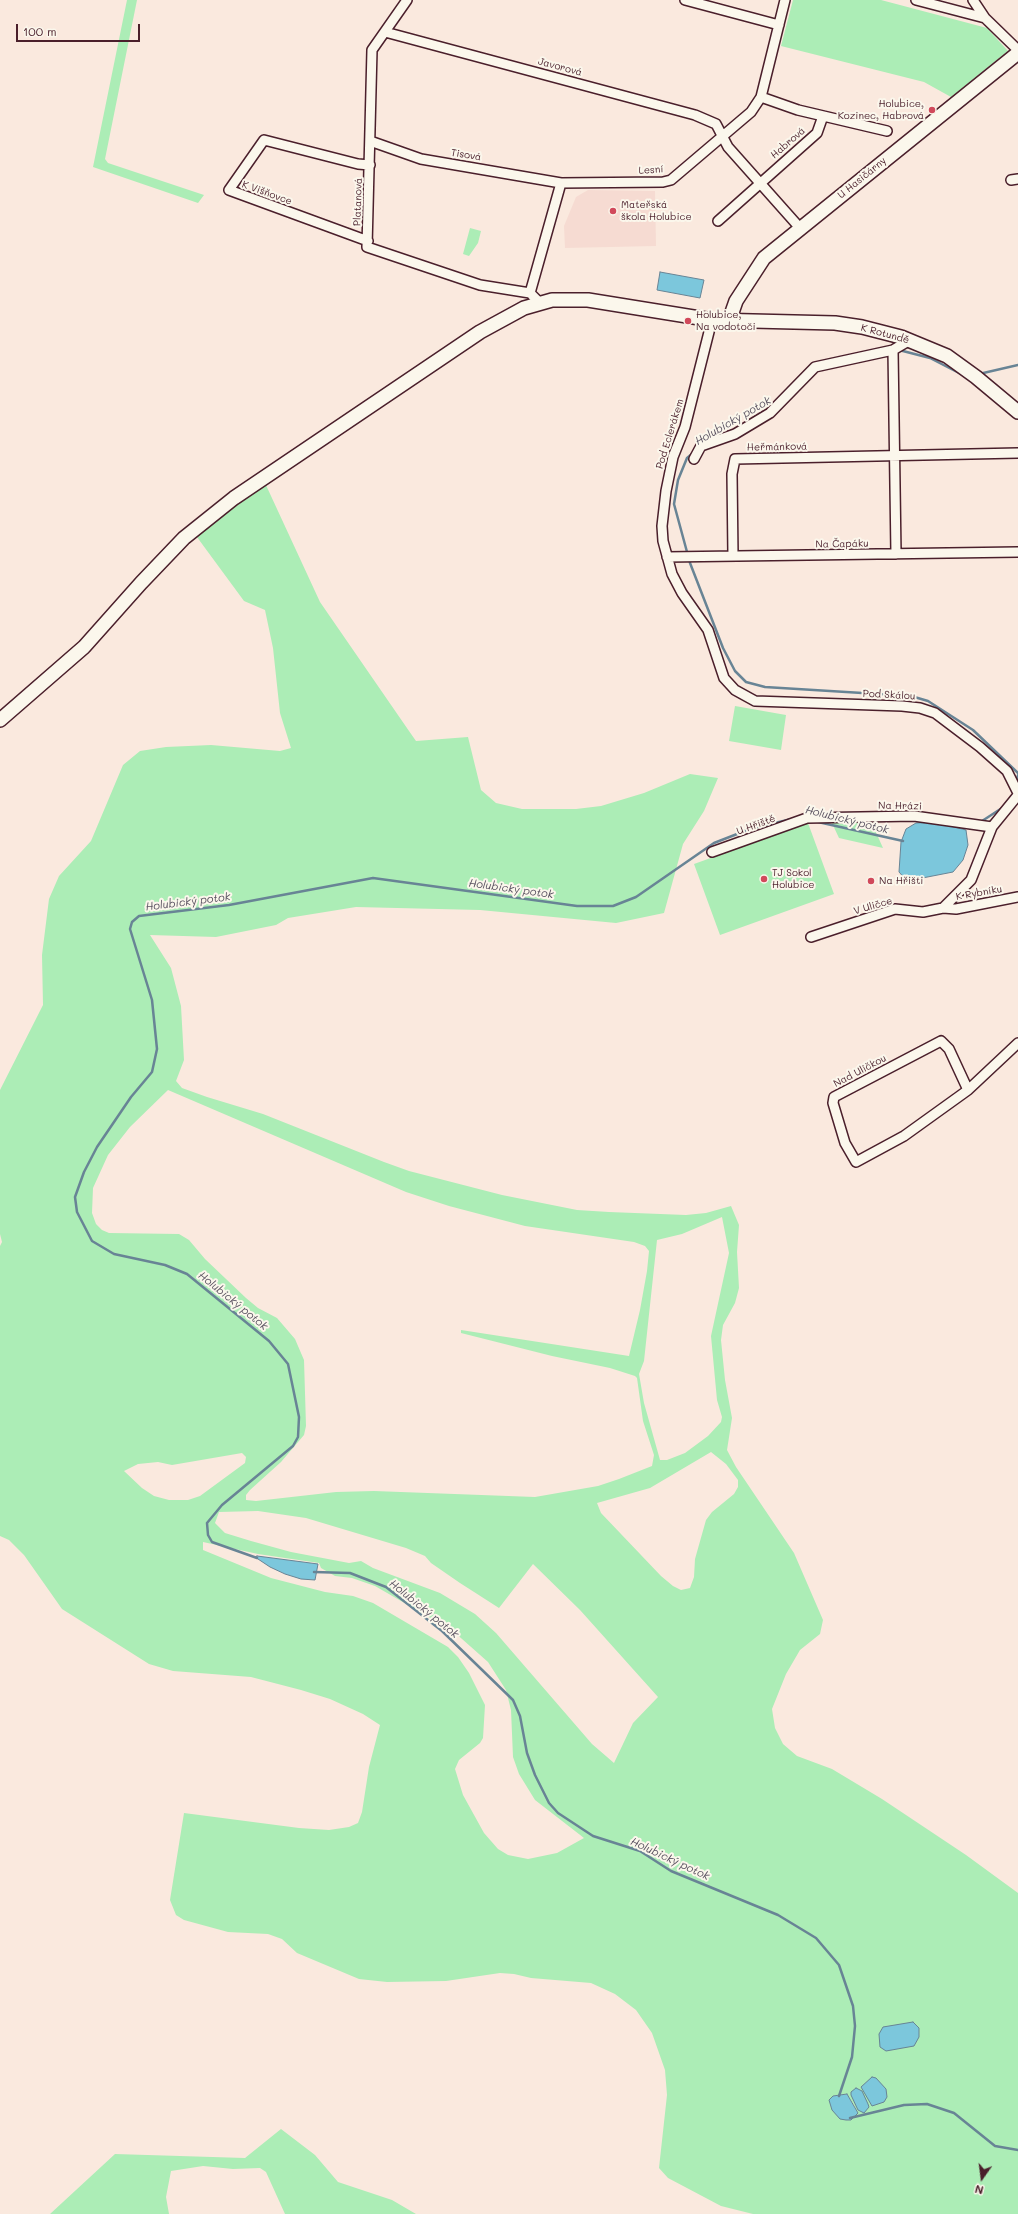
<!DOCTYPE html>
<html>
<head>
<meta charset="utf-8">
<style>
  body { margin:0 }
  #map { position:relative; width:1018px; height:2214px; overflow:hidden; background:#fae9de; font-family:Mali,sans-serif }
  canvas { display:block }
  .north { position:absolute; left:962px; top:2158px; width:40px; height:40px; -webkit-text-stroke:3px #fbf7ec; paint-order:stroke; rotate:194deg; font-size:11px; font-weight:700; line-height:16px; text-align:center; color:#4a1f2b }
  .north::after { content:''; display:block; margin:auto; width:14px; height:18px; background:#4a1f2b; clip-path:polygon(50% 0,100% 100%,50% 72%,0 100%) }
  .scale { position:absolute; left:16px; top:24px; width:124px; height:18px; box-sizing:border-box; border:2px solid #4a1f2b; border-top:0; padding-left:5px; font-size:12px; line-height:14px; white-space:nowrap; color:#4a1f2b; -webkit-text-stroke:3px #fbf7ec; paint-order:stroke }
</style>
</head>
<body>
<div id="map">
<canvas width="1018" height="2214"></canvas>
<div class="north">N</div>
<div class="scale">100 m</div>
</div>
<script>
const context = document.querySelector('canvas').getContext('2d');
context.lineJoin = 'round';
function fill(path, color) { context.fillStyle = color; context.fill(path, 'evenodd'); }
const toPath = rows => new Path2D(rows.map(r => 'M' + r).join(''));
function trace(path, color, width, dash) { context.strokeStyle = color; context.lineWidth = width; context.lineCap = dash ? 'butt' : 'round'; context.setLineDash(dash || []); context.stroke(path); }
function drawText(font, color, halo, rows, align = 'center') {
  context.font = font + ' Mali,sans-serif'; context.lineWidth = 4; context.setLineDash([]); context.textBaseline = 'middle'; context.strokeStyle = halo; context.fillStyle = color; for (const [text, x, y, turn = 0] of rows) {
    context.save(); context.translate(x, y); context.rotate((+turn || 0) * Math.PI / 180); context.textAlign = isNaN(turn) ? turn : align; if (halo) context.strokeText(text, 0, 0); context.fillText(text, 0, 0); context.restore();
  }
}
fill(toPath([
  [588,190,655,191,656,246,565,248,564,226,576,197]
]), '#f6dbd2');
fill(toPath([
  [127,0,137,0,105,159,108,163,204,195,198,203,93,167],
  [793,0,881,0,987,28,1008,51,951,97,924,82,781,46],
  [470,228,481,231,478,243,469,256,463,254],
  [265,483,320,602,409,731,416,741,468,737,481,790,496,803,522,809,576,809,601,806,644,793,690,774,718,778,704,811,683,844,664,913,616,923,480,910,356,907,288,918,276,925,216,937,150,935,171,968,181,1006,184,1060,176,1081,182,1088,207,1097,263,1114,384,1162,409,1171,502,1195,577,1210,609,1212,686,1215,706,1213,731,1206,739,1225,737,1252,739,1288,735,1303,723,1325,721,1340,725,1380,732,1418,727,1450,736,1467,794,1553,823,1620,820,1634,800,1650,786,1674,772,1709,775,1728,783,1744,797,1756,832,1769,882,1799,966,1855,1018,1893,1018,2214,753,2214,721,2206,668,2178,659,2168,667,2095,665,2070,652,2033,636,2010,615,1994,591,1983,531,1978,514,1974,500,1973,446,1981,387,1982,359,1979,297,1953,282,1939,268,1934,228,1932,184,1920,176,1915,170,1900,184,1813,299,1828,329,1830,349,1827,358,1823,362,1812,369,1767,380,1725,363,1714,330,1699,301,1690,251,1677,173,1671,149,1664,62,1609,24,1555,9,1540,0,1536,0,1246,2,1242,0,1234,0,1090,43,1005,42,955,49,899,59,876,91,841,123,765,140,751,166,747,211,745,280,751,291,748,280,713,273,648,265,610,244,601,194,533],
  [168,1090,406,1192,449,1206,525,1226,634,1242,645,1246,649,1251,647,1271,640,1310,629,1356,461,1330,461,1333,552,1356,610,1368,635,1376,637,1378,643,1421,654,1455,652,1466,619,1479,598,1486,535,1497,374,1491,336,1492,256,1501,246,1500,246,1495,250,1490,281,1462,304,1435,306,1426,304,1360,295,1339,277,1318,258,1308,246,1298,205,1259,189,1240,179,1234,109,1233,102,1230,96,1224,92,1213,93,1188,108,1155,130,1127],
  [722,1217,729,1253,711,1336,717,1400,722,1417,721,1422,708,1436,685,1453,667,1460,660,1460,644,1403,639,1374,644,1361,657,1240,682,1234],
  [711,1452,726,1464,738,1480,738,1487,734,1494,712,1512,706,1520,695,1559,694,1577,690,1588,681,1590,673,1586,661,1576,601,1513,597,1503,650,1488],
  [242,1453,246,1457,245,1463,200,1496,188,1500,169,1500,154,1496,142,1488,124,1471,138,1464,158,1462,172,1465],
  [258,1511,306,1518,406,1548,425,1556,431,1563,460,1583,499,1608,533,1564,580,1610,658,1697,633,1723,614,1763,592,1744,496,1633,475,1614,440,1593,373,1568,361,1561,349,1563,291,1552,251,1541,225,1533,215,1523,219,1512],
  [203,1542,258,1554,319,1563,321,1568,335,1576,352,1578,375,1586,453,1631,488,1662,506,1690,511,1710,513,1757,519,1774,535,1800,584,1838,557,1853,528,1859,508,1855,498,1849,484,1833,463,1795,455,1769,459,1760,480,1743,483,1738,485,1705,469,1673,458,1657,448,1647,373,1603,353,1596,325,1592,271,1578,203,1550],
  [847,2094,854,2105,858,2113,833,2096],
  [735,706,786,715,781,750,729,741],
  [870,819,883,848,839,838,831,821],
  [808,823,834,894,720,935,694,864],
  [281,2129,315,2155,338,2182,392,2200,416,2214,285,2214,266,2172,260,2168,233,2169,203,2166,171,2171,166,2197,169,2214,50,2214,115,2154,245,2158]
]), '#acedb6');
const water = toPath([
  [660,272,704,280,700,298,657,290,660,272],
  [934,822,966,830,968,845,963,860,953,872,907,881,899,872,901,842,906,829,916,823,934,822],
  [257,1556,318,1564,315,1580,301,1579,285,1574,270,1567,255,1557,257,1556],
  [913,2022,919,2028,919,2037,914,2046,886,2051,880,2047,879,2034,883,2027,913,2022],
  [872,2077,876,2078,886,2089,887,2097,884,2102,872,2106,861,2087,872,2077],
  [856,2088,862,2091,868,2104,869,2107,864,2113,858,2110,851,2095,851,2092,856,2088],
  [847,2094,858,2113,851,2120,846,2120,840,2119,832,2110,829,2100,833,2096,847,2094]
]);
fill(water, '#7cc7dc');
trace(water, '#688495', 1);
trace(toPath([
  [899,350,930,358,961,374],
  [979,374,1018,365],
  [693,453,687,458,678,480,674,504,690,563,723,648,735,671,746,682,765,687,911,696,928,701,973,730,1018,773],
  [1016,782,1018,775],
  [818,822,903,841],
  [979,823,1002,808],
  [257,1558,212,1542,208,1535,207,1523,222,1505,293,1446,298,1437,299,1417,288,1364,269,1341,187,1274,165,1265,114,1254,92,1241,77,1212,75,1197,84,1172,97,1147,131,1097,152,1072,157,1049,152,1000,130,929,132,922,139,916,229,905,373,878,577,906,613,906,636,897,714,843,750,829,800,817],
  [314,1572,350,1573,386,1587,442,1631,513,1700,520,1716,527,1753,535,1775,549,1803,558,1813,593,1836,640,1851,671,1871,778,1915,816,1938,839,1965,853,2006,855,2026,852,2057,839,2096],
  [850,2118,904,2105,927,2104,954,2113,995,2146,1018,2150]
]), '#688495', 2.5);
const street = toPath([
  [407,0,372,50,367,247,480,285,530,293],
  [685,0,779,25],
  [916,0,985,18,1018,50],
  [973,0,985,18],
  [385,32,695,115,716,124,728,147,800,228],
  [761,97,798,110,887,131],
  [370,141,421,159,561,183,663,182,671,180,751,112,761,97,785,0],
  [1011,180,1018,179],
  [718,221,817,133,823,116],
  [368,241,229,190,264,140,358,164,370,165],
  [540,303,530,293,561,183],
  [712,320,685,427,673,457,666,491,662,526,663,541,672,574,682,593,708,630,724,678,735,690,755,701,902,706,920,708,935,713,980,747,1007,771,1018,793],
  [893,350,896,554],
  [694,459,701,446,735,434,770,413,815,367,893,350,910,340],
  [733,556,732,474,735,459,1018,453],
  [667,557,1018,552],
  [712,852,807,818,914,816,992,827],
  [943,908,971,880,992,827,1018,795],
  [811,937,895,909,923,912,943,908,956,909,1018,897],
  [968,1090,949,1049,941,1041,834,1097,833,1103,845,1143,856,1162,904,1136,968,1090,1018,1043]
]);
const secondary = toPath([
  [729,321,736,301,764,258,1018,53],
  [0,720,84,647,141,583,184,538,234,498,480,332,524,308,552,300,588,300,712,320,835,323,862,327,901,337,947,356,976,377,1018,412]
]);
trace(street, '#4a1f2b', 12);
trace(secondary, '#4a1f2b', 16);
trace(street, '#fbf7ec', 9);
trace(secondary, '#fbf7ec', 13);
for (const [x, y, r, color] of [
  [932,110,4,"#d1495b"],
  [613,211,4,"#d1495b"],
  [688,321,4,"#d1495b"],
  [764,879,4,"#d1495b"],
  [871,881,4,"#d1495b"]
]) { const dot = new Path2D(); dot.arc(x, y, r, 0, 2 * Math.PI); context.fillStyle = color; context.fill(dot); trace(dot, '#fbf7ec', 1.5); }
drawText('10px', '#4a1f2b', '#fbf7ec', [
  ["Javorová",560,67,15],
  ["Habrová",788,143,-41],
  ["Tisová",466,155,9],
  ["Lesní",651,170,-3],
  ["U Hasičárny",862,178,-39],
  ["K Višňovce",267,193,20],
  ["Platanová",358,202,-88],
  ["K Rotundě",885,334,15],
  ["Pod Eclerákem",670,434,-73],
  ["Heřmánková",777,447,-1],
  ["Na Čapáku",842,544,-1],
  ["Pod Skálou",889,695,3],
  ["Na Hrázi",900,806,1],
  ["U Hřiště",756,825,-20],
  ["K Rybníku",979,893,-10],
  ["V Uličce",873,906,-16],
  ["Nad Uličkou",860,1071,-28]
]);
drawText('10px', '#4a1f2b', '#fbf7ec', [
  ["Holubice,",924,104,"right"],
  ["Kozinec, Habrová",924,116,"right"],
  ["Mateřská",621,205],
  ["škola Holubice",621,217],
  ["Holubice,",696,315],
  ["Na vodotoči",696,327],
  ["TJ Sokol",772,873],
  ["Holubice",772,885],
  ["Na Hřišti",879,881]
], 'left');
drawText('italic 11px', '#595160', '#fbf7ec', [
  ["Holubický potok",733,421,-30],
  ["Holubický potok",847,820,14],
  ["Holubický potok",511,889,8],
  ["Holubický potok",188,902,-7],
  ["Holubický potok",233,1301,39],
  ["Holubický potok",424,1609,39],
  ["Holubický potok",670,1859,25]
]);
</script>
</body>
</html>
